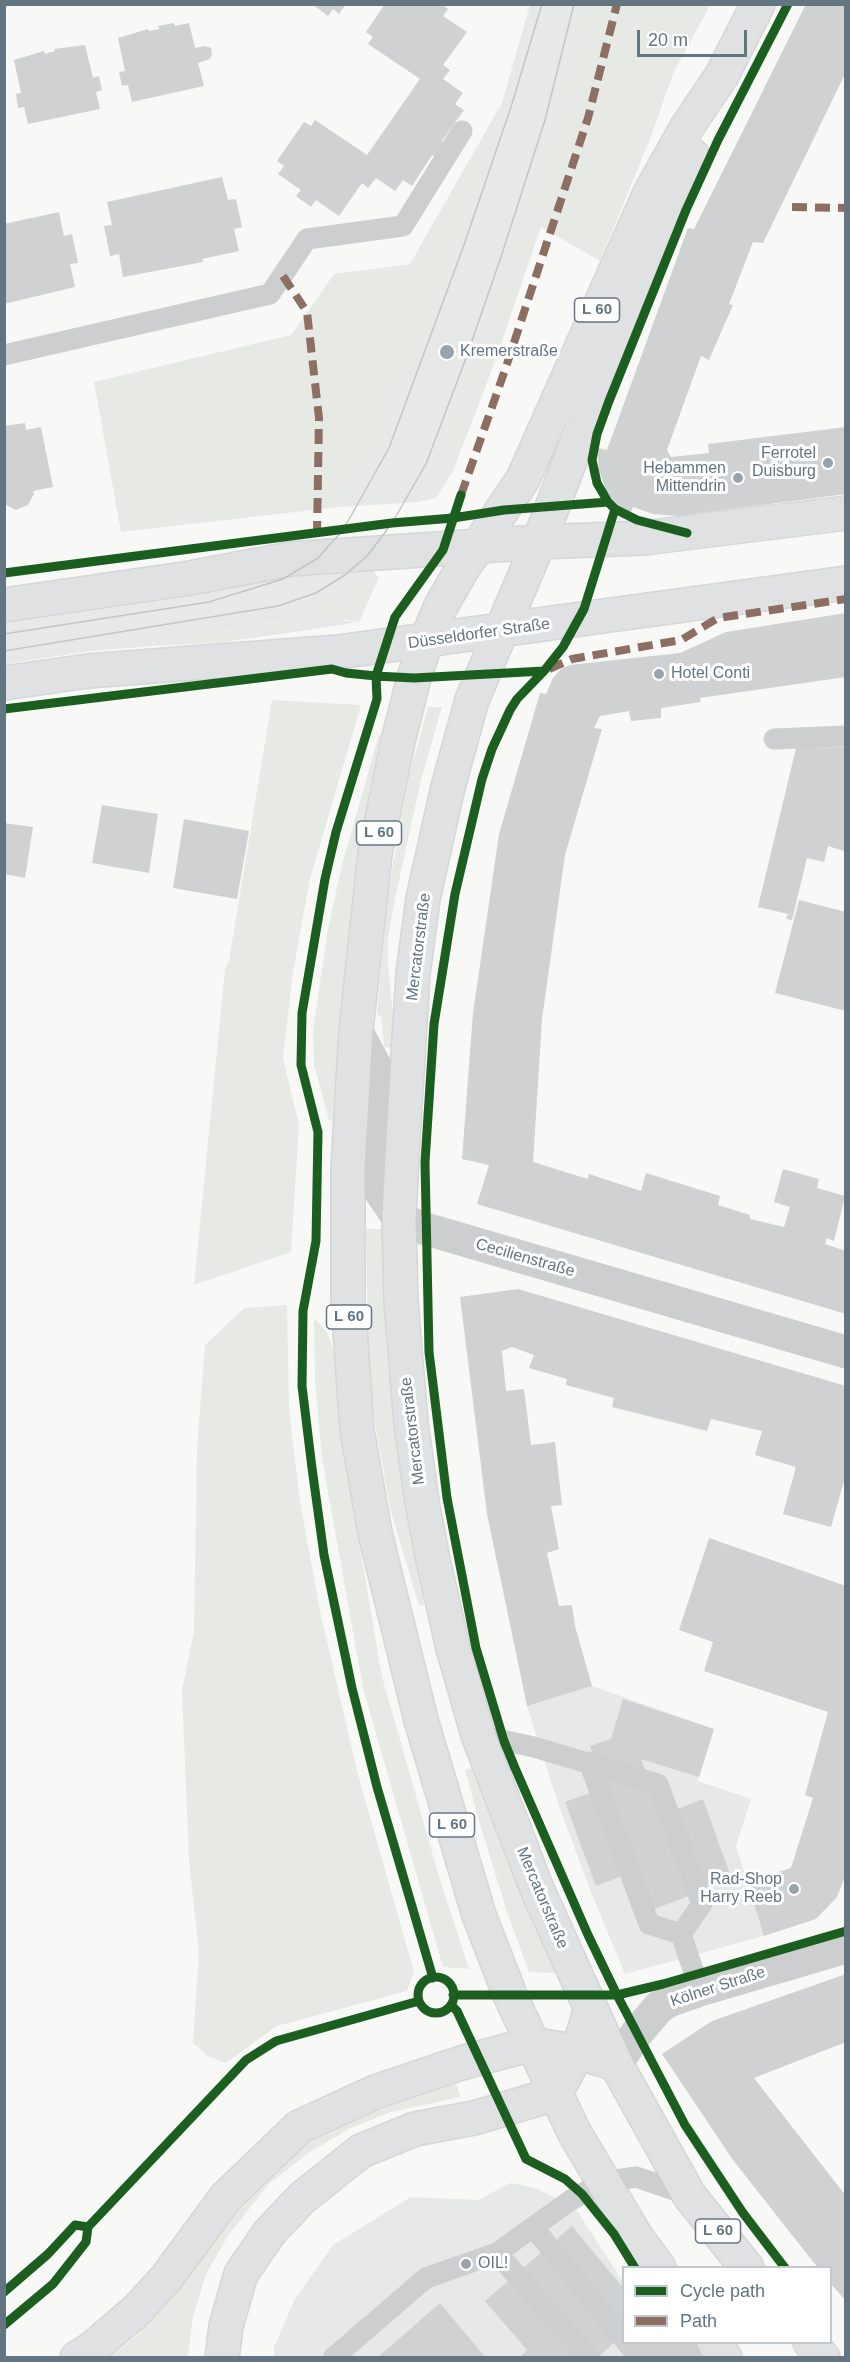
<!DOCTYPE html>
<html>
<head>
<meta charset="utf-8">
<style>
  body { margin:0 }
  #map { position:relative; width:850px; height:2362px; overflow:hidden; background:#f8f8f7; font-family:Arial,sans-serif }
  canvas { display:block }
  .frame { position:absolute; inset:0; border:6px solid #647582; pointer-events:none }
  .legend { position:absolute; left:622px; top:2266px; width:210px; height:78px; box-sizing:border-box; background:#fff; border:2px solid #c1c8cd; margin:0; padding:8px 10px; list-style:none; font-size:18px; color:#647582 }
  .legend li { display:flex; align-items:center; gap:12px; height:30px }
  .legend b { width:30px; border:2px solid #c1c8cd }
  .scale { position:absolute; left:637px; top:30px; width:110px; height:27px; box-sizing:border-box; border:3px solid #647582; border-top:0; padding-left:8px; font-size:18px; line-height:21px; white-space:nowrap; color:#647582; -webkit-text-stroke:4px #fff; paint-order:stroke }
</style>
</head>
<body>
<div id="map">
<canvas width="850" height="2362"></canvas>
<div class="frame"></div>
<ul class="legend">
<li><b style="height:8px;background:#1b5e20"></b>Cycle path</li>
<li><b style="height:8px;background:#8d6e63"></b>Path</li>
</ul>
<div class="scale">20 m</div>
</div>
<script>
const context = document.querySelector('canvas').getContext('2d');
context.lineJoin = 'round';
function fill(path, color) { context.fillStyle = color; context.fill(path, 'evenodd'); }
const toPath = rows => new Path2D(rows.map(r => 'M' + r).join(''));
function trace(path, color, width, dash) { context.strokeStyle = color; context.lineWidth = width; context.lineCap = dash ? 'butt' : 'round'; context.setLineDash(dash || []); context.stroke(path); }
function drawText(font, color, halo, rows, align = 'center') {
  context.font = font + ' Arial,sans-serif'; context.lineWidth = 6; context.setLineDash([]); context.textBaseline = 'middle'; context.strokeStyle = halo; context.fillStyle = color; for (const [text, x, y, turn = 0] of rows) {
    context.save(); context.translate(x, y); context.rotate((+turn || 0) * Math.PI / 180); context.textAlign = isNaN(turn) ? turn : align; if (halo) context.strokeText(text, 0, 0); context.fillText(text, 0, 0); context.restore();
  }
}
fill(toPath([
  [530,5,586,5,557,126,515,261,478,361,436,467,418,502,339,507,377,441,457,243,502,103],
  [372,570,336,600,320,607,345,621,359,622,295,632,285,624,267,623,237,630,152,643,153,646,91,651,5,664,5,622,174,597,274,575],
  [592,1686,714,1729,698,1781,751,1799,736,1846,764,1936,625,1974,589,1887,558,1803,527,1706],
  [510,2183,536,2188,576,2209,623,2282,624,2342,674,2358,274,2358,274,2347,295,2299,333,2245,411,2197,478,2200]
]), '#e7e8e8');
fill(toPath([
  [586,5,710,5,673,74,650,139,600,261,541,227,493,367,453,471,436,498,418,502,436,467,515,261,557,126],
  [502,103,457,243,421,340,377,441,339,507,121,532,94,382,291,335,334,274,410,264],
  [372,570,379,578,359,622,330,617,320,607,336,600],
  [267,623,285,624,295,632,217,643,153,646,152,643,237,630],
  [272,700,361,705,310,879,293,972,283,1058,299,1125,291,1252,194,1285,225,969,229,961],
  [428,707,442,707,421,780,396,894,388,938,388,965,394,1025,391,1048,384,1047,381,1016,377,1015,388,892,409,776],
  [379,734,382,736,359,852,352,903,332,1121,329,1120,314,1065,313,1030,328,929,342,865],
  [366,1229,382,1229,387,1355,405,1506,424,1605,419,1606,390,1508,376,1429,368,1356],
  [287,1305,289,1409,300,1501,320,1611,357,1771,414,1972,407,1991,277,2026,226,2063,208,2056,193,2043,199,1953,189,1860,182,1690,194,1631,197,1448,205,1345,244,1308],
  [314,1318,327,1332,334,1352,339,1412,351,1494,382,1677,440,1880,469,1969,443,1967,363,1688,322,1458,315,1380],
  [471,1768,549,1948,557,1973,529,1972,507,1912,479,1821,465,1770],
  [456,2084,461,2097,391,2112,351,2128,308,2153,268,2185,228,2236,207,2272,193,2316,188,2357,109,2358,134,2338,164,2305,229,2215,298,2148,363,2112,407,2097]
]), '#e7eae4');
fill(toPath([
  [312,4,346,4,339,14,333,9,328,16],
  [385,4,441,4,448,9,443,16,467,32,443,65,450,70,443,79,463,93,455,104,464,110,442,141,445,144,437,157,432,155,412,186,403,180,395,191,376,178,368,188,362,183,339,216,316,200,311,207,296,196,301,190,278,174,284,166,277,161,304,122,311,126,315,120,367,155,420,79,368,44,373,37,366,32],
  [806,4,846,4,846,72,763,243,753,242,729,304,733,305,709,360,701,356,667,450,671,457,709,453,708,444,846,427,846,494,678,516,653,514,633,507,631,512,619,507,607,493,599,470,597,448,607,450,688,228,694,229],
  [174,23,175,26,189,23,195,48,205,46,211,48,212,54,210,59,198,63,204,86,132,102,128,85,122,86,119,72,125,71,118,38,148,29,149,31,159,29,158,26],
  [85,45,93,78,99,76,102,90,96,92,100,109,28,124,24,107,18,108,16,94,21,93,14,60,44,51,45,54,55,51,54,49],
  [222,177,228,200,236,199,242,227,234,229,239,251,202,259,203,262,123,277,119,254,110,256,104,226,112,225,107,202],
  [59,212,64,236,72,234,78,263,70,264,75,287,4,304,4,224],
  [25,423,26,430,41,427,53,487,33,491,34,494,28,505,16,510,4,504,4,426],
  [846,613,846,677,700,698,701,702,661,708,661,718,631,721,629,711,600,716,594,728,602,729,565,855,542,1019,533,1162,588,1179,589,1174,641,1191,646,1173,720,1196,718,1205,750,1215,750,1219,784,1227,790,1207,774,1202,783,1169,819,1179,817,1188,845,1196,834,1241,827,1238,825,1244,846,1251,846,1314,477,1204,489,1165,462,1159,473,1013,499,834,540,693,546,694,553,678,561,669,570,665,680,653,726,632],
  [846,747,844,851,828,846,824,862,807,858,792,920,786,919,788,914,758,907,796,748],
  [102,805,158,814,149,873,92,863],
  [184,819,249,831,237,899,173,888],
  [4,823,33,827,25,878,4,874],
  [799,900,846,912,846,1011,775,993],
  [518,1289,846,1386,846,1474,831,1527,783,1514,796,1467,755,1455,762,1431,711,1419,707,1431,612,1407,614,1398,566,1385,567,1379,529,1368,534,1355,512,1347,502,1351,506,1391,524,1389,531,1445,555,1442,562,1505,551,1506,559,1549,547,1553,559,1606,572,1605,575,1626,592,1686,527,1706,487,1514,460,1297],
  [709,1538,846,1586,846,1874,837,1897,816,1919,764,1936,747,1882,791,1868,813,1798,805,1795,828,1712,704,1671,713,1642,679,1630],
  [623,1699,714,1729,699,1777,641,1759,662,1815,703,1799,732,1880,654,1909,638,1870,596,1886,565,1802,605,1788,590,1746,611,1739],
  [846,1974,846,2042,754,2078,846,2196,846,2301,831,2284,831,2268,818,2268,733,2160,662,2054,712,2021],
  [572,2226,624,2289,624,2334,597,2358,519,2358,527,2350,485,2301],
  [440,2303,486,2358,377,2358]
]), '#cfd1d2');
const secondary = toPath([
  [4,605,190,578,290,559,539,542,644,538,846,513],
  [4,683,88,671,338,652,846,583]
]);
const primary = toPath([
  [693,156,637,285,539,542,472,700,448,787,423,899,413,974,402,1155,399,1219,401,1302,411,1423,422,1502,433,1560,453,1648,478,1735,537,1889,616,2064,689,2195,747,2268],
  [659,2268,635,2235,574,2132,510,1995,479,1915,421,1720,375,1533,357,1430,348,1301,348,1167,356,1030,375,854,398,741,414,678,426,641,441,606,461,571,523,479,650,193,687,127,722,75,758,4],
  [714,2342,725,2358],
  [810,2342,823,2358]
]);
const motorway = toPath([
  [77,2358,94,2347,137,2310,167,2277,226,2197,299,2127,375,2092,461,2063,532,2044,578,2052,616,2064],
  [222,2358,226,2326,241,2274,269,2233,302,2198,361,2151,415,2129,474,2118,555,2094,578,2052,590,2011]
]);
trace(secondary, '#d5d6d7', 36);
trace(primary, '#d5d6d7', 36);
trace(motorway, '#d5d6d6', 36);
trace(toPath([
  [4,355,270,294,307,239,403,226,462,131],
  [774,739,846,736],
  [478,1735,534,1747,658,1784,702,1904,681,1934,700,1990],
  [589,1762,649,1924,681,1934],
  [497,2253,589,2358],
  [624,2339,533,2227,571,2200,603,2182,636,2177,689,2195],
  [626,2342,630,2347,677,2352,722,2353],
  [333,2358,426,2278,497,2253,533,2227]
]), '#cdcecf', 21);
trace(toPath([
  [356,1030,379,1073,374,1182,399,1219,426,1229,846,1352],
  [616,2064,637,2033,659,2007,669,2001,700,1990,846,1947]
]), '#cdcecf', 33);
trace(secondary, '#e0e1e2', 33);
trace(primary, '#e0e1e2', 33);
trace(motorway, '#e0e1e2', 33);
trace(toPath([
  [4,634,209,602,283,579,318,558,343,530,389,448,464,245,511,107,542,4],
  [4,651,278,606,316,593,345,575,368,555,392,523,426,464,466,358,501,257,545,120,574,4]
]), '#c2c4c5', 1.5);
trace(toPath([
  [792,207,846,208],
  [283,276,307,312,319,418,317,533],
  [461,495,505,370,588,118,617,4],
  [549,669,572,659,681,640,718,618,846,599]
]), '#8d6e63', 8, [15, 8]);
trace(toPath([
  [608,502,597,483,592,460,597,434,609,401,686,210,718,140,788,4],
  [615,509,637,520,687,533],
  [4,573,392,523,453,518,504,510,608,502,615,509,584,609,563,647,544,671,414,678,376,676,346,673,332,669,4,709],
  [544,671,517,699,510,710,492,749,482,779,455,894,434,1024,425,1162,429,1352,447,1498,476,1648,504,1741,515,1768,588,1935,617,1995,663,1984,846,1931],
  '418 1995a18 18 0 1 1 36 0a18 18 0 1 1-36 0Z',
  [433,1978,377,1787,352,1688,324,1555,312,1468,302,1386,303,1311,316,1241,318,1132,301,1065,302,1013,325,879,336,832,377,699,376,676,395,617,443,550,461,495],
  [453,1995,617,1995,685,2125,743,2213,785,2268],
  [451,2005,457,2011,526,2159,565,2179,582,2194,614,2234,635,2268],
  [4,2292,48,2254,75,2225,88,2227],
  [4,2325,53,2284,86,2242,88,2227,246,2060,276,2041,419,2001]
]), '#1b5e20', 9);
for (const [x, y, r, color] of [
  [447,352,8,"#98a3ab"],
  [828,463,6,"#98a3ab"],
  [738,478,6,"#98a3ab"],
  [659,674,6,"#98a3ab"],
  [794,1889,6,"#98a3ab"],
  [466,2264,6,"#98a3ab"]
]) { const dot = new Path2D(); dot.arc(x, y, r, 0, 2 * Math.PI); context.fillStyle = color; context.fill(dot); trace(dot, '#fff', 2); }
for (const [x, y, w] of [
  [597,310,45],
  [379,833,45],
  [349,1317,45],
  [452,1825,45],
  [718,2231,45]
]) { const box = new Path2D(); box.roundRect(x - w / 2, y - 12, w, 24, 4.5); context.fillStyle = '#fff'; context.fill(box); trace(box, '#647582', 1.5); }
drawText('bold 15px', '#647582', null, [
  ["L 60",597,310],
  ["L 60",379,833],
  ["L 60",349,1317],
  ["L 60",452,1825],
  ["L 60",718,2231]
]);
drawText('16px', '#647582', '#fff', [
  ["Kremerstraße",460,352],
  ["Ferrotel",816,454,"right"],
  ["Duisburg",816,472,"right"],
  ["Hebammen",726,469,"right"],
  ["Mittendrin",726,487,"right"],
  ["Hotel Conti",671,674],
  ["Rad-Shop",782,1880,"right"],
  ["Harry Reeb",782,1898,"right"],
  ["OIL!",478,2264]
], 'left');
drawText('16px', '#647582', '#fff', [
  ["Düsseldorfer Straße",479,634,-8],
  ["Mercatorstraße",419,947,-83],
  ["Cecilienstraße",525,1258,16],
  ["Mercatorstraße",413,1431,-97],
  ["Mercatorstraße",542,1898,67],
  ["Kölner Straße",718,1987,-18]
]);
</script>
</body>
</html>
